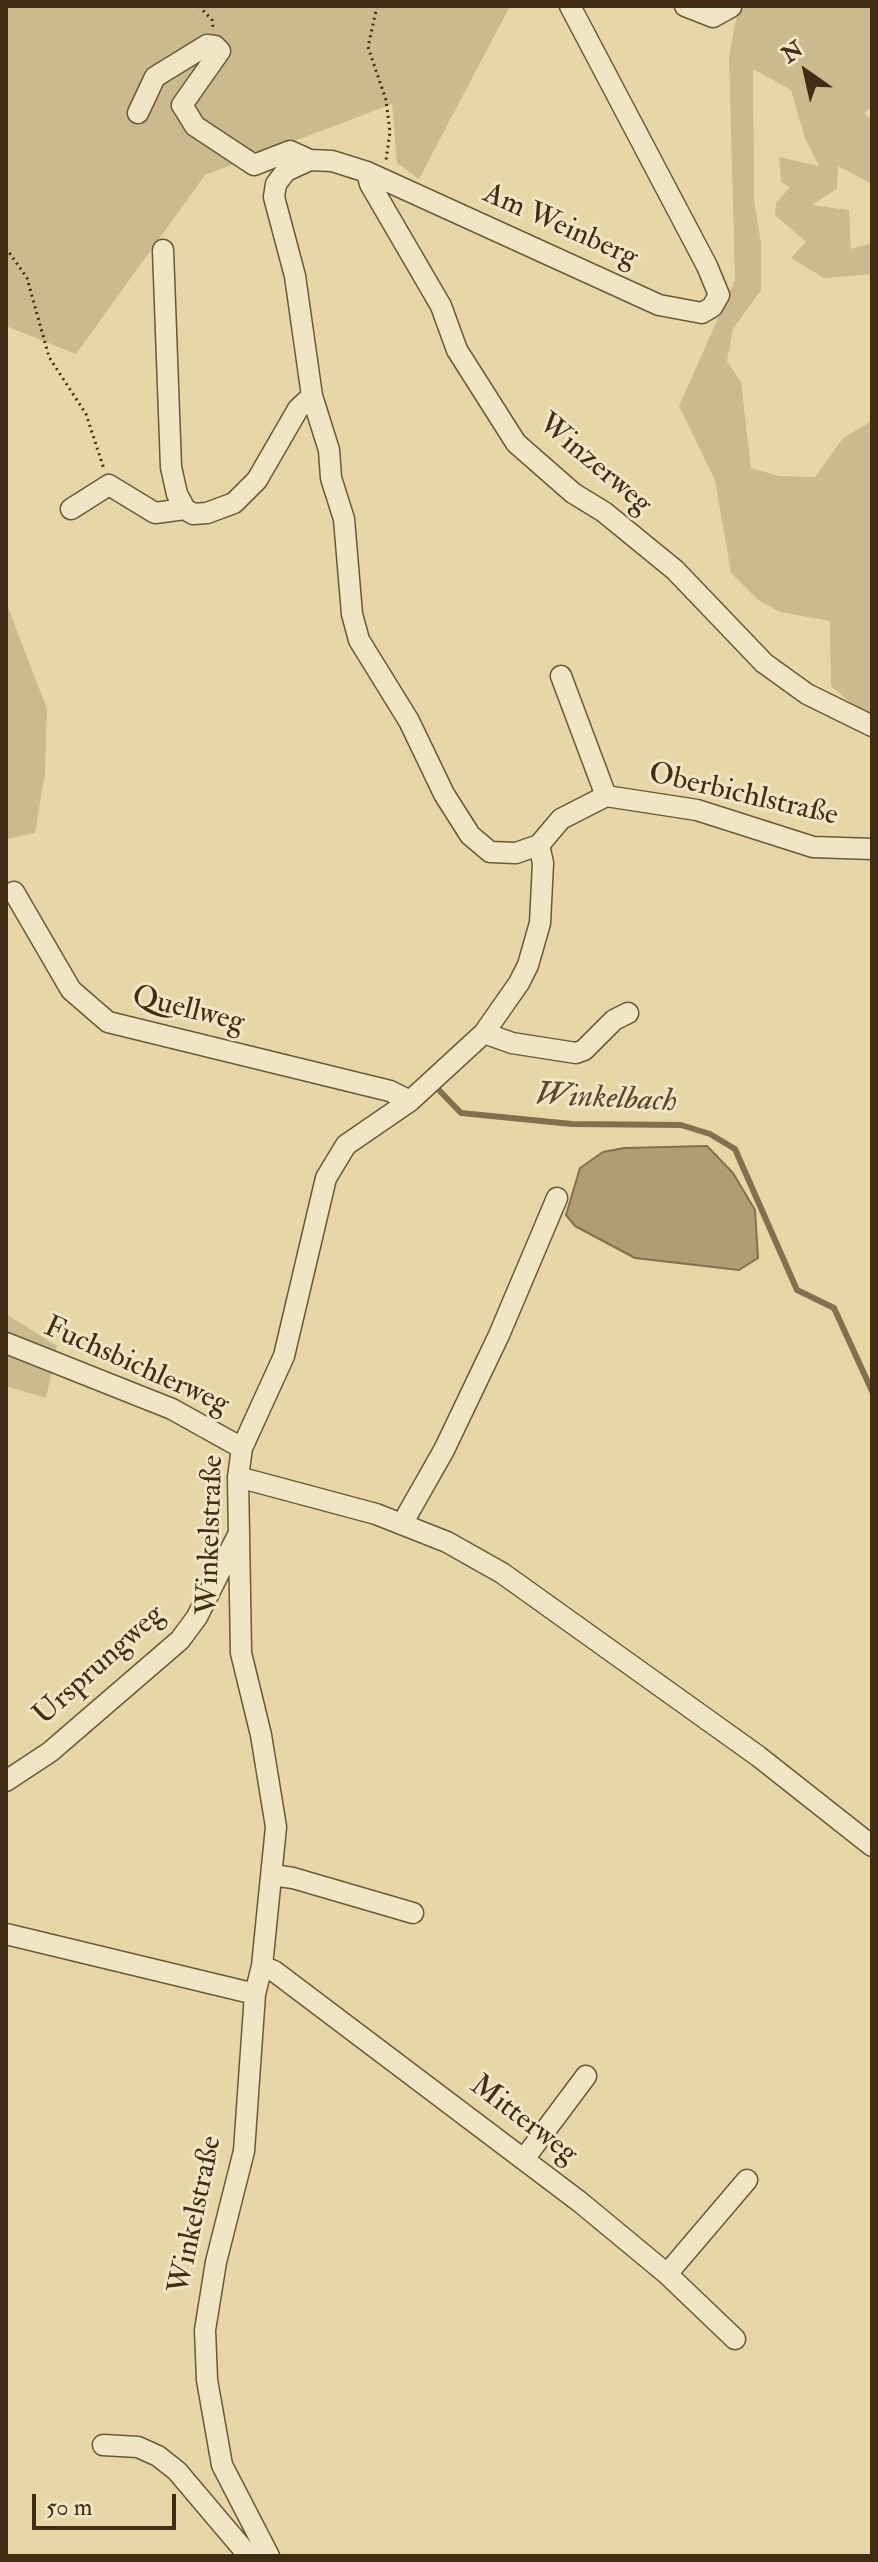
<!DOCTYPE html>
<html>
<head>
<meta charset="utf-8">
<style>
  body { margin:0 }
  #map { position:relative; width:878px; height:2562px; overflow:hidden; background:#e8d7a6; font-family:"IM FELL Double Pica",serif }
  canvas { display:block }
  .frame { position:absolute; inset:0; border:8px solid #402d14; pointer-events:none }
  .north { position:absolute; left:766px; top:32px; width:80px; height:80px; -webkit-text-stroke:6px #f0e5c5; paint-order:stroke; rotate:326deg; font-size:22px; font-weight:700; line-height:32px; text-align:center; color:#402d14 }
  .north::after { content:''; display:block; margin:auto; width:28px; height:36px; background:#402d14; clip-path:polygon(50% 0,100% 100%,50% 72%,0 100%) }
  .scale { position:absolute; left:32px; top:2494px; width:144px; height:36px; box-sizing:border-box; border:4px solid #402d14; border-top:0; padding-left:10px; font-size:24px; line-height:28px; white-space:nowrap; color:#402d14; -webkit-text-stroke:6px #f0e5c5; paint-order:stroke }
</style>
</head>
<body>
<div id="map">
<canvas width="878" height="2562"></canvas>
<div class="frame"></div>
<div class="north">N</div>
<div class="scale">50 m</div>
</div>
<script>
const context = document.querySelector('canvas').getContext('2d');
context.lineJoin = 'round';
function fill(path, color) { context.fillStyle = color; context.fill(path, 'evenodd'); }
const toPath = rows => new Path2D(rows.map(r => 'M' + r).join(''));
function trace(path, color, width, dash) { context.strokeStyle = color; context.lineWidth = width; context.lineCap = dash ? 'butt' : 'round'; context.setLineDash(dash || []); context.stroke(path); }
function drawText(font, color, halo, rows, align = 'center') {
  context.font = font + ' "IM FELL Double Pica",serif'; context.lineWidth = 6; context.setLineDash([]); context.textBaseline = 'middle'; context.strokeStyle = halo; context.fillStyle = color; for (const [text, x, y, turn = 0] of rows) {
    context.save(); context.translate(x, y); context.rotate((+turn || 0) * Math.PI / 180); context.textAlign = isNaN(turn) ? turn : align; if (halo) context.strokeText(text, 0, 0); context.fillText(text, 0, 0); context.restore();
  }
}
fill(toPath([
  [6,6,510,6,419,179,397,163,392,104,205,175,76,354,6,326],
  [739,6,872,6,872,107,864,113,872,121,872,184,838,166,837,189,812,205,849,210,851,249,872,243,872,274,824,278,791,258,806,242,775,215,776,203,790,187,781,182,779,157,819,166,805,138,791,90,753,69,754,199,761,243,761,290,733,329,727,361,741,382,751,468,779,476,815,477,843,438,872,421,872,721,831,686,830,621,780,612,758,600,731,573,715,480,679,406,735,280,729,56],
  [6,602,47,709,45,773,35,833,6,839],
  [6,1314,57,1346,46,1398,6,1386]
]), '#cbba8d');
const water = toPath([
  [707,1146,733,1173,755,1210,758,1258,739,1270,635,1258,575,1226,566,1215,580,1168,603,1152,624,1148,707,1146]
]);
fill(water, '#af9d74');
trace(water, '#83704e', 2);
trace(toPath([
  [435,1086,461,1113,572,1124,681,1125,710,1134,735,1149,797,1290,834,1308,872,1391]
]), '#83704e', 6);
const minor = toPath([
  [685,6,713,17,731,7],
  [138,113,155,77,207,45,215,46,220,51,182,105,195,126,254,165,290,151,310,160],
  [367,172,370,184,441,306,457,350,516,443,573,493,604,512,675,570,764,663,807,694,872,726],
  [163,250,171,467,177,494,185,509,193,514,207,513,234,503,257,480,298,409,312,396],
  [71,509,109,485,155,513,185,509],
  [561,676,606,796],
  [539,845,516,853,490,852,470,835,444,794,409,721,359,640,352,614,344,519,331,478,329,450,312,396,295,276,274,197,276,184,286,171,310,160,332,161,367,172,659,305,702,313,712,307,719,295,707,266,570,6],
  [14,892,71,990,108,1022,390,1091,410,1101],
  [484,1033,512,1043,576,1053,584,1050,614,1020,628,1013],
  [6,1343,172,1409,242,1448],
  [238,1477,376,1514,447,1542,502,1573,758,1756,872,1846],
  [402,1524,444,1450,499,1335,557,1198],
  [6,1781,50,1752,180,1640,197,1617,237,1537],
  [272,1875,293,1878,413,1913],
  [6,1934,255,1994],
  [262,1966,274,1971,580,2202,667,2274,735,2339],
  [524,2159,586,2076],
  [667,2274,747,2180],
  [103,2445,138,2447,158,2456,177,2471,249,2556],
  [269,2556,222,2465,207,2380,205,2330,216,2262,244,2151,255,1994,262,1966,276,1827,261,1735,241,1653,238,1477,242,1448,284,1356,326,1178,346,1145,410,1101,484,1033,519,983,528,965,540,923,543,863,539,845,561,819,606,796,697,810,813,847,872,849]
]);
trace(minor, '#6a5838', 23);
trace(toPath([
  [199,6,212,20,213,27],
  [377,6,368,47,386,100,390,132,386,160],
  [6,248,27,278,49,357,86,414,104,469]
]), '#402d14', 3, [2, 4]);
trace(minor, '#f0e5c5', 20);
drawText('30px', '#402d14', '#f0e5c5', [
  ["Am Weinberg",560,227,24],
  ["Winzerweg",594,465,40],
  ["Oberbichlstraße",743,796,13],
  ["Quellweg",188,1011,14],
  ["Fuchsbichlerweg",136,1367,24],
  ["Winkelstraße",212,1535,-88],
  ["Ursprungweg",100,1666,-42],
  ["Mitterweg",523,2121,37],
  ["Winkelstraße",197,2215,-78]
]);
drawText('italic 32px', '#5c492c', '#f0e5c5', [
  ["Winkelbach",606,1100,3]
]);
</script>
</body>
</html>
